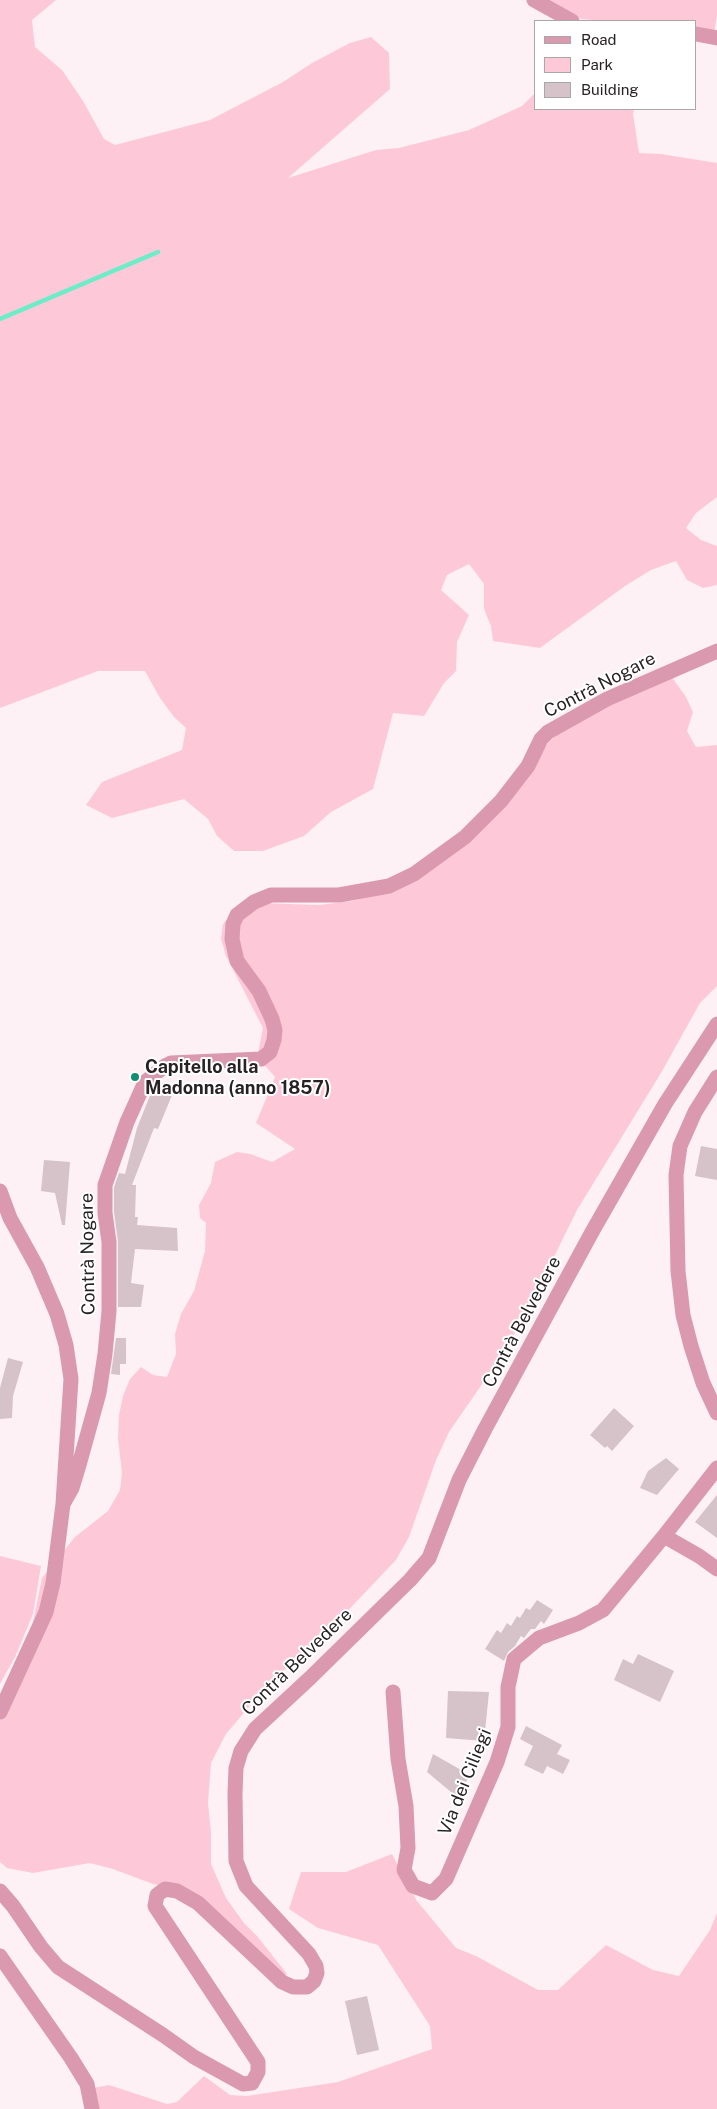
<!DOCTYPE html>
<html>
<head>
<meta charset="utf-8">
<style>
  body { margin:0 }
  #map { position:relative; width:717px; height:2109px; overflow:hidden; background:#fdf1f5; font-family:"Public Sans",sans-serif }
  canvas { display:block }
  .legend { position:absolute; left:534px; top:20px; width:162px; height:90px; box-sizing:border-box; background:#fff; border:1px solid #a9a7a7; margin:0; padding:6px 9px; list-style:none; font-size:15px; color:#282224 }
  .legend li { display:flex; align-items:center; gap:10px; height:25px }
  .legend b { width:25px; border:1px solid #a9a7a7 }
</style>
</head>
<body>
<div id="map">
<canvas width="717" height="2109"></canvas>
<ul class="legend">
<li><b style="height:6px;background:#da99af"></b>Road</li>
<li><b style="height:14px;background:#fdc9d9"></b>Park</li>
<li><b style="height:14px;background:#d6c3c9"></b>Building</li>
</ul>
</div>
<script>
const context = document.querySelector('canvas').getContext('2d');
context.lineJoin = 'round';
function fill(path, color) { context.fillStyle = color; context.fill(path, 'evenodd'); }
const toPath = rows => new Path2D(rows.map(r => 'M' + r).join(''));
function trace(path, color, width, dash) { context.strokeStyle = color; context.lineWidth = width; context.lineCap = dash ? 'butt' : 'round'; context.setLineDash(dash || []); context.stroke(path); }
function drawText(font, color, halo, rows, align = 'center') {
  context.font = font + ' "Public Sans",sans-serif'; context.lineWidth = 4; context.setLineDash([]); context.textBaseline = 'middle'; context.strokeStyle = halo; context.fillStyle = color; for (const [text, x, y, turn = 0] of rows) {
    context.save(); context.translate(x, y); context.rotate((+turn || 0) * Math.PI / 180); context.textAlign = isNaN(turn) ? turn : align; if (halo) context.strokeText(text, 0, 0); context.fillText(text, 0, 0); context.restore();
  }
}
fill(toPath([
  [0,0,56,0,32,20,35,47,62,70,83,101,104,139,115,145,210,120,283,82,312,63,350,43,371,37,389,53,390,89,288,178,376,150,399,148,469,130,522,106,536,92,536,109,634,109,633,114,639,153,661,154,717,163,717,497,696,513,686,528,701,540,717,546,717,585,703,588,687,580,676,561,651,570,625,586,540,648,493,641,491,626,484,609,484,584,469,564,447,575,441,590,469,615,457,642,456,671,444,683,424,716,393,713,373,789,331,812,304,836,263,851,234,851,217,836,208,819,184,799,112,818,86,805,102,782,182,750,186,728,174,717,160,698,145,671,98,671,0,708],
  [544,0,717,0,717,15,713,40,696,36,696,21,602,21,581,19],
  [669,673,686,697,693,712,687,731,696,747,717,745,717,986,700,1003,661,1073,577,1210,524,1318,496,1364,449,1432,436,1460,409,1537,396,1560,337,1622,272,1681,248,1708,226,1734,211,1763,208,1803,211,1832,211,1864,226,1898,244,1923,257,1936,287,1974,278,1978,167,1887,153,1884,113,1869,90,1863,33,1873,7,1868,0,1862,0,1699,31,1632,42,1578,75,1537,108,1511,120,1490,122,1473,118,1439,119,1415,123,1396,130,1379,141,1367,153,1375,167,1377,176,1354,175,1334,181,1314,194,1291,205,1251,206,1223,200,1218,199,1205,211,1183,215,1162,237,1152,250,1154,272,1162,295,1149,256,1123,275,1077,261,1061,258,1053,263,1028,226,956,221,939,223,924,229,917,259,903,319,905,352,901,395,889,514,790,548,743,557,734],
  [0,1556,41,1566,33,1614,15,1657,0,1684],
  [392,1854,417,1901,456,1948,476,1956,538,1990,558,1990,606,1945,653,1970,679,1976,710,1930,717,1913,717,2109,86,2109,82,2090,109,2085,167,2104,177,2102,204,2076,230,2095,247,2096,338,2082,432,2049,430,2026,378,1945,318,1928,289,1909,301,1872,346,1872]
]), '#fdc9d9');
trace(toPath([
  [0,319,158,252]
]), '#6decc8', 4.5);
fill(toPath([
  [160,1082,175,1088,158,1129,154,1128,132,1185,136,1185,135,1217,138,1217,137,1225,177,1228,178,1251,135,1249,131,1283,144,1285,141,1307,118,1307,118,1242,114,1212,114,1187,119,1173,125,1174,137,1128,153,1088],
  [701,1146,717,1149,717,1180,695,1176],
  [44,1160,70,1162,65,1225,62,1225,55,1193,41,1191],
  [116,1338,126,1338,126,1364,120,1364,120,1375,111,1374],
  [8,1358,23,1362,13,1396,12,1418,0,1419,0,1388],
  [614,1408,634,1426,612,1451,607,1446,605,1448,590,1435],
  [666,1458,679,1469,657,1495,640,1488,648,1471],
  [717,1495,717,1538,695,1522],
  [537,1600,553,1610,544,1624,541,1621,535,1629,531,1629,524,1638,521,1636,515,1646,508,1652,504,1661,485,1649,497,1630,501,1633,507,1623,511,1626,517,1616,520,1618,526,1608,530,1610],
  [638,1654,674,1671,660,1702,614,1680,623,1659,633,1664],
  [448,1691,489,1692,484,1741,446,1738],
  [526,1726,562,1745,557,1754,570,1760,563,1774,547,1766,543,1774,524,1765,533,1746,520,1739],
  [433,1754,470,1775,457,1797,427,1772],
  [367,1996,379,2050,357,2055,345,2001]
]), '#d6c3c9');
trace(toPath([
  [534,0,572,21],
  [696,34,717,38],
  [717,1077,695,1112,680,1146,676,1175,678,1271,683,1315,691,1346,703,1383,717,1413],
  [0,1191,10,1218,37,1267,57,1314,66,1345,71,1379,63,1504,53,1583,46,1612,0,1712],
  [63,1504,72,1488,79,1465,99,1393,105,1354,109,1311,109,1242,105,1213,105,1185,127,1122,145,1082,165,1066,171,1063,261,1059,270,1052,274,1040,275,1030,272,1019,259,991,237,961,232,939,233,924,237,915,254,902,271,895,339,895,389,886,414,874,465,837,501,801,528,766,541,739,548,732,607,699,717,651],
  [664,1536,699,1556,717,1569],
  [393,1692,398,1759,406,1806,408,1848,404,1870,413,1886,432,1893,446,1879,497,1762,508,1727,508,1687,514,1659,539,1638,579,1623,603,1610,664,1536,717,1468],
  [0,1891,13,1906,41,1947,58,1967,163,2035,194,2057,243,2084,252,2083,258,2072,258,2062,155,1906,157,1895,165,1889,177,1891,198,1903,282,1982,293,1987,307,1987,314,1981,317,1973,316,1966,309,1954,246,1886,236,1861,235,1793,236,1768,241,1751,255,1729,310,1678,410,1580,429,1558,459,1480,485,1429,592,1232,665,1104,717,1024],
  [0,1956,71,2058,87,2084,92,2109]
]), '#da99af', 15);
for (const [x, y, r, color] of [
  [135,1077,5,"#128e72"]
]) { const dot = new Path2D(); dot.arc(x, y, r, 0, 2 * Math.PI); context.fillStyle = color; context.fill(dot); trace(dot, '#fff', 2); }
drawText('18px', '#282224', '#fff', [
  ["Contrà Nogare",600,685,-27],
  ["Contrà Nogare",88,1254,-91],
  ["Contrà Belvedere",522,1322,-62],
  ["Contrà Belvedere",297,1662,-44],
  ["Via dei Ciliegi",465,1782,-68]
]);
drawText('bold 18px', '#282224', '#fff', [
  ["Capitello alla",145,1067],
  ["Madonna (anno 1857)",145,1088]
], 'left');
</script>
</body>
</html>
